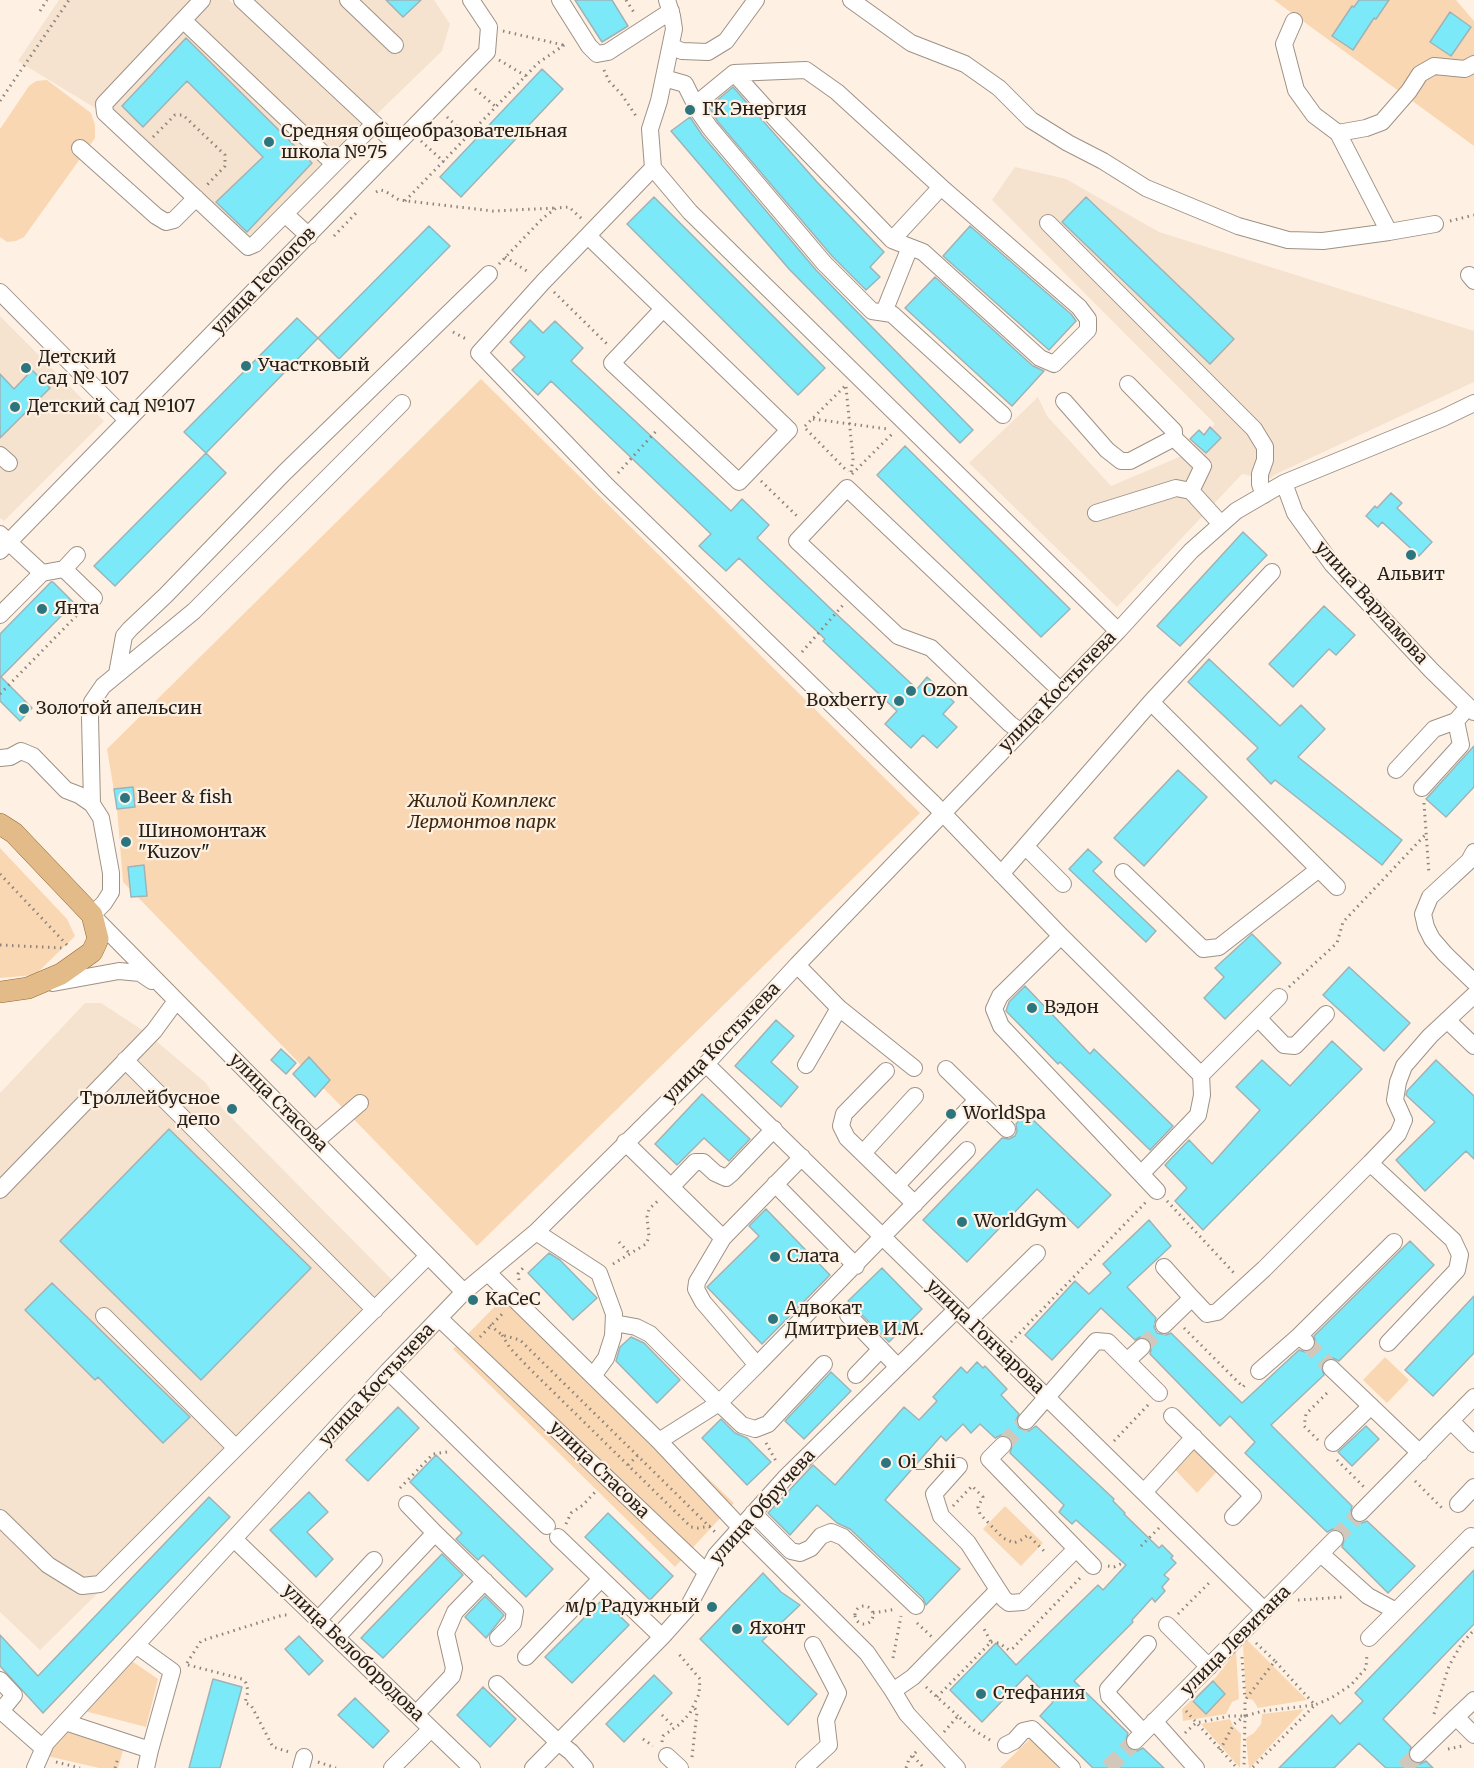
<!DOCTYPE html>
<html>
<head>
<meta charset="utf-8">
<style>
  body { margin:0 }
  canvas { display:block; background:#fef1e3 }
</style>
</head>
<body>
<canvas width="1474" height="1768"></canvas>
<script>
const context = document.querySelector('canvas').getContext('2d');
context.lineJoin = 'round';
function fill(path, color) { context.fillStyle = color; context.fill(path, 'evenodd'); }
const toPath = rows => new Path2D(rows.map(r => 'M' + r).join(''));
function trace(path, color, width, dash) { context.strokeStyle = color; context.lineWidth = width; context.lineCap = dash ? 'butt' : 'round'; context.setLineDash(dash || []); context.stroke(path); }
function drawText(font, color, halo, rows, align = 'center') {
  context.font = font + ' Merriweather,serif'; context.lineWidth = 4.5; context.setLineDash([]); context.textBaseline = 'middle'; context.strokeStyle = halo; context.fillStyle = color; for (const [text, x, y, turn = 0] of rows) {
    context.save(); context.translate(x, y); context.rotate((+turn || 0) * Math.PI / 180); context.textAlign = isNaN(turn) ? turn : align; if (halo) context.strokeText(text, 0, 0); context.fillText(text, 0, 0); context.restore();
  }
}
fill(toPath([
  [59,0,229,0,364,127,242,247,95,108,18,61],
  [255,0,434,0,450,24,442,51,377,114],
  [1015,167,1066,179,1159,232,1474,331,1474,382,1276,474,1268,480,1242,474,1117,607,969,463,1038,397,1047,416,1111,486,1184,455,1215,424,992,200],
  [0,316,104,421,4,521,0,518],
  [85,1003,101,1003,144,1031,206,1083,222,1108,404,1292,40,1650,0,1612,0,1093]
]), '#f5e2cf');
fill(toPath([
  [1274,0,1456,0,1474,21,1474,146],
  [47,80,91,113,95,125,95,138,24,237,16,241,7,242,0,237,0,129,29,86,36,81],
  [481,379,920,813,477,1246,123,882,117,809,107,749],
  [0,848,67,919,75,936,35,975,0,978],
  [511,1290,734,1503,675,1567,453,1349],
  [1385,1357,1409,1380,1387,1403,1363,1380],
  [1190,1436,1221,1467,1197,1493,1167,1461],
  [1005,1506,1043,1543,1021,1566,983,1529],
  [1247,1640,1307,1700,1258,1708,1253,1700,1246,1698,1243,1645],
  [1236,1651,1239,1699,1232,1702,1226,1714,1183,1721,1182,1709,1216,1677],
  [126,1657,158,1679,146,1727,77,1709],
  [1304,1709,1250,1768,1249,1768,1246,1738,1254,1733,1261,1724,1262,1714],
  [1230,1719,1233,1726,1241,1734,1240,1768,1201,1724],
  [66,1723,127,1736,118,1768,99,1768,43,1755],
  [1033,1736,1065,1768,1000,1768]
]), '#fad7b3');
const building = toPath([
  [386,0,421,0,403,17,386,0],
  [575,0,612,0,628,26,602,42,575,0],
  [1359,0,1389,0,1376,19,1374,18,1353,50,1332,36,1352,6,1354,7,1359,0],
  [1450,12,1471,27,1451,56,1430,42,1450,12],
  [186,38,312,163,247,232,216,202,263,157,187,81,143,127,122,106,186,38],
  [542,69,563,89,461,197,440,177,542,69],
  [733,87,817,182,884,252,870,267,880,277,866,290,832,256,718,122,709,107,733,87],
  [690,117,702,135,816,270,973,430,960,443,789,269,671,131,690,117],
  [654,197,825,368,798,395,627,224,654,197],
  [1086,197,1234,339,1210,364,1062,222,1086,197],
  [429,226,450,246,339,359,318,338,429,226],
  [970,226,1071,314,1076,321,1049,350,943,256,970,226],
  [935,277,1033,366,1044,371,1012,406,905,308,935,277],
  [297,318,318,338,206,453,184,432,297,318],
  [530,320,543,333,555,321,583,348,571,361,731,511,742,499,769,525,757,538,831,609,917,689,927,677,954,702,943,714,957,727,937,748,923,735,911,748,885,724,897,711,823,641,825,639,739,558,726,571,699,546,711,534,551,381,538,395,512,370,525,357,510,342,530,320],
  [32,370,50,388,0,438,0,374,14,389,32,370],
  [1210,427,1221,438,1206,453,1190,439,1199,430,1204,435,1210,427],
  [905,446,1070,609,1041,637,877,475,905,446],
  [206,453,226,473,115,586,94,566,206,453],
  [1391,493,1402,503,1397,508,1432,542,1419,556,1382,522,1378,527,1366,516,1375,506,1377,508,1391,493],
  [1243,532,1267,555,1180,646,1157,626,1243,532],
  [51,582,53,582,74,603,1,677,32,708,20,721,0,701,0,634,51,582],
  [1324,606,1355,635,1336,655,1329,649,1293,687,1269,664,1324,606],
  [1209,659,1280,726,1301,705,1325,729,1298,757,1402,840,1382,865,1275,780,1271,784,1247,759,1258,748,1188,682,1209,659],
  [1474,746,1474,787,1446,817,1426,799,1474,746],
  [1178,770,1207,797,1144,866,1114,838,1178,770],
  [133,787,135,807,117,809,114,789,133,787],
  [1088,849,1102,862,1093,871,1156,931,1146,942,1069,869,1088,849],
  [144,865,147,896,131,897,128,867,144,865],
  [1252,934,1281,963,1225,1019,1204,998,1224,977,1215,968,1252,934],
  [1349,967,1410,1023,1384,1051,1323,995,1349,967],
  [1025,986,1090,1054,1094,1049,1173,1126,1150,1150,1060,1062,1058,1064,1006,1011,1009,1002,1025,986],
  [776,1020,794,1036,771,1062,798,1087,781,1107,735,1066,776,1020],
  [1332,1041,1362,1069,1203,1230,1175,1201,1187,1188,1165,1165,1189,1140,1212,1164,1260,1110,1236,1087,1262,1060,1290,1086,1332,1041],
  [281,1049,296,1063,286,1074,271,1060,281,1049],
  [309,1057,330,1080,315,1097,293,1074,309,1057],
  [1436,1060,1474,1096,1474,1159,1466,1151,1425,1191,1396,1160,1435,1122,1406,1095,1407,1091,1436,1060],
  [702,1094,750,1139,729,1161,704,1138,677,1165,655,1144,702,1094],
  [1026,1113,1111,1195,1078,1228,1037,1189,967,1262,923,1220,1002,1138,1009,1139,1015,1136,1017,1131,1016,1124,1026,1113],
  [169,1129,311,1268,201,1380,60,1241,169,1129],
  [766,1209,830,1275,762,1344,707,1287,759,1236,749,1226,766,1209],
  [1149,1220,1171,1246,1127,1287,1156,1318,1154,1327,1157,1333,1166,1335,1171,1333,1242,1403,1299,1350,1305,1352,1314,1349,1316,1343,1314,1336,1410,1241,1434,1265,1339,1361,1333,1358,1324,1360,1321,1366,1324,1375,1271,1425,1352,1506,1350,1515,1353,1521,1362,1523,1367,1521,1415,1566,1388,1593,1342,1547,1345,1537,1342,1531,1333,1529,1327,1532,1245,1453,1255,1442,1230,1416,1220,1426,1150,1354,1152,1345,1149,1339,1140,1337,1135,1340,1101,1308,1052,1360,1025,1335,1075,1281,1089,1294,1111,1273,1103,1264,1149,1220],
  [549,1253,560,1260,597,1298,573,1320,528,1273,549,1253],
  [882,1268,922,1309,889,1342,848,1301,882,1268],
  [52,1283,190,1417,163,1443,98,1377,95,1380,25,1310,52,1283],
  [1474,1296,1474,1353,1433,1396,1405,1370,1474,1296],
  [631,1337,644,1343,680,1380,657,1403,616,1361,620,1347,631,1337],
  [977,1362,983,1368,985,1366,1007,1389,1001,1395,1019,1414,1016,1420,1019,1428,1029,1431,1036,1426,1114,1499,1113,1501,1125,1513,1124,1514,1159,1548,1162,1545,1173,1556,1171,1558,1176,1563,1164,1575,1169,1579,1162,1587,1165,1591,1155,1602,1152,1598,1132,1620,1133,1622,1074,1681,1128,1733,1125,1743,1128,1749,1137,1751,1143,1748,1164,1768,1093,1768,1040,1716,1053,1702,1027,1675,982,1722,950,1690,996,1643,1016,1665,1098,1585,1103,1590,1126,1565,1076,1520,1072,1524,1059,1512,1064,1505,1010,1453,1013,1443,1010,1437,1001,1435,995,1438,980,1424,971,1433,963,1424,946,1441,941,1436,885,1500,960,1569,926,1605,923,1598,850,1529,837,1523,817,1505,790,1535,768,1513,813,1465,835,1485,904,1407,919,1420,937,1401,933,1397,961,1367,967,1373,977,1362],
  [831,1372,851,1391,804,1439,785,1421,831,1372],
  [398,1407,419,1428,368,1481,346,1460,398,1407],
  [721,1419,735,1433,747,1438,771,1462,747,1485,702,1438,721,1419],
  [1366,1426,1379,1439,1352,1466,1338,1452,1366,1426],
  [436,1455,553,1569,526,1597,483,1555,478,1560,456,1539,462,1533,410,1482,436,1455],
  [309,1492,328,1512,307,1532,333,1559,316,1577,270,1530,309,1492],
  [209,1497,230,1517,43,1713,0,1666,0,1635,38,1676,209,1497],
  [608,1513,673,1576,650,1600,585,1537,608,1513],
  [442,1554,463,1575,383,1658,361,1638,442,1554],
  [1474,1570,1474,1624,1383,1719,1411,1747,1408,1756,1411,1762,1420,1764,1426,1761,1433,1768,1386,1768,1359,1743,1334,1768,1279,1768,1332,1715,1340,1724,1363,1701,1355,1693,1474,1570],
  [763,1573,781,1592,800,1605,762,1641,817,1694,788,1725,700,1639,763,1573],
  [485,1596,504,1615,486,1638,465,1617,485,1596],
  [603,1599,629,1625,572,1683,545,1657,603,1599],
  [299,1636,323,1661,309,1675,285,1649,299,1636],
  [654,1675,672,1693,624,1742,606,1724,654,1675],
  [213,1679,242,1687,220,1768,189,1768,213,1679],
  [1213,1681,1225,1694,1206,1714,1193,1701,1213,1681],
  [483,1687,516,1719,490,1747,457,1715,483,1687],
  [355,1698,389,1731,373,1748,338,1715,355,1698]
]);
fill(building, '#7ce9f8');
trace(building, '#9fb3b6', 1.5);
trace(toPath([
  [1306,1342,1331,1368],
  [1142,1347,1164,1325],
  [1003,1445,1026,1421],
  [1335,1539,1360,1513],
  [1108,1768,1135,1741],
  [1404,1768,1418,1754]
]), '#d2c7bb', 16, [16, 8]);
const minor = toPath([
  [202,0,104,104,105,113,248,247,255,244,374,124],
  [242,0,396,144],
  [348,0,395,45],
  [560,0,589,46,597,54,608,52,671,11],
  [667,0,672,16,674,29,659,101,650,129,653,168,690,212,1118,631],
  [851,0,911,43,965,64,999,88,1031,120,1068,143,1103,161,1146,188,1238,226,1288,240,1323,241,1389,232],
  [184,21,334,164],
  [1294,21,1284,44,1296,90,1314,115,1338,133,1366,128,1382,122,1409,91,1420,74,1434,66,1465,69,1474,64],
  [672,47,682,51,708,52,726,41,756,0],
  [734,73,806,70,837,92,941,187],
  [664,78,685,84,699,112,710,128,824,263,872,311,892,314,1003,415],
  [695,105,734,73,781,125,892,240],
  [1338,133,1389,232,1435,224],
  [80,148,156,216,166,222,174,220,196,198],
  [653,168,543,282,479,353,607,486,934,804,1061,936,1201,1075,1202,1095,1198,1115,1141,1174,1001,1026,994,1009,1000,996,1061,936],
  [285,214,309,236],
  [1048,223,1254,429,1265,447,1265,460,1260,474,1260,484,1264,495],
  [588,236,789,430,739,482,612,363,663,309],
  [1469,275,1474,281],
  [0,292,127,420],
  [884,312,910,247,892,240,941,187,1079,307,1088,319,1088,330,1054,364,1040,358,923,252,910,247],
  [1128,384,1174,431,1174,438,1203,466,1191,491],
  [1064,401,1107,450,1121,461,1130,461,1174,438],
  [0,455,9,463],
  [1284,483,1295,513,1332,564,1431,670,1474,712],
  [1096,513,1176,488,1191,491,1221,524],
  [0,534,42,573,0,615],
  [0,551,487,52,489,27,471,0],
  [64,569,77,555],
  [42,573,64,569,94,598],
  [117,674,124,636,130,629,166,595,284,473,489,274],
  [1151,702,1337,887],
  [1020,731,1010,724,931,648,898,636,797,541,847,488,1061,691],
  [0,758,10,757,21,751,33,756,66,790,79,795,92,804,101,818,111,873,111,892,104,903,92,915,464,1292],
  [1396,770,1434,729,1456,721,1468,707],
  [1422,788,1461,745,1456,721],
  [92,804,90,717,92,702,103,686,194,611,402,403],
  [1026,847,1063,884],
  [1474,852,1469,861,1430,897,1423,914,1426,927,1432,939,1445,954,1474,982],
  [1123,872,1203,949,1219,947,1319,869],
  [1001,874,1151,702,1272,572],
  [797,965,839,1008,806,1065],
  [53,983,119,971,140,973,152,981],
  [839,1008,914,1068],
  [1258,1018,1284,1045,1295,1046,1326,1014],
  [1447,1020,1474,1046],
  [125,1060,375,1310],
  [706,1064,1264,1610],
  [946,1069,1007,1129],
  [886,1071,844,1114,841,1126,847,1138,915,1204],
  [1201,1075,1279,997],
  [316,1141,360,1103],
  [625,1142,723,1238],
  [863,1153,915,1096],
  [802,1157,723,1238,697,1282,696,1289,703,1302,757,1365,967,1150],
  [1370,1163,1398,1134,1404,1120,1395,1100,1398,1082,1404,1066,1430,1036,1474,995],
  [1141,1174,1157,1191],
  [775,1184,856,1266],
  [896,1186,977,1100],
  [671,1187,695,1162,703,1162,715,1173,726,1178,732,1173,774,1129],
  [0,1190,154,1031,176,1001],
  [536,1232,599,1273,614,1314,613,1336,606,1358,593,1376],
  [1164,1267,1192,1298],
  [488,1273,659,1441,741,1528,867,1653,893,1691],
  [848,1315,898,1367],
  [104,1316,236,1448],
  [440,1319,706,1572],
  [969,1320,1037,1253],
  [614,1323,636,1327,650,1334,719,1403,659,1441],
  [1164,1325,1192,1298,1207,1314,1217,1312,1264,1269,1370,1163,1453,1240,1460,1255,1457,1270,1388,1343],
  [1299,1336,1394,1242],
  [1127,1361,1159,1393],
  [757,1365,719,1403,742,1425,755,1429,768,1424,824,1364],
  [1331,1368,1420,1453],
  [388,1371,547,1526],
  [1259,1371,1299,1336,1306,1342],
  [856,1375,881,1349],
  [1172,1416,1253,1496,1233,1517],
  [1026,1421,1096,1341,1108,1342,1127,1361,1142,1347],
  [1451,1421,1474,1444],
  [1333,1443,1371,1406],
  [1003,1445,989,1459,1093,1566],
  [959,1466,934,1494,941,1516,968,1543,1004,1599,1009,1603,1023,1602,1076,1549],
  [1145,1491,1194,1437],
  [407,1504,435,1533],
  [1458,1504,1474,1487],
  [753,1513,791,1551,800,1553,811,1548,821,1536,831,1532,843,1537,916,1606],
  [1360,1513,1474,1397],
  [0,1518,48,1565,82,1586,100,1584,428,1256],
  [558,1537,662,1637],
  [234,1539,472,1768],
  [1321,1554,1368,1596,1396,1611,1471,1536,1474,1539],
  [318,1620,374,1560],
  [1167,1625,1209,1667],
  [337,1637,435,1533,515,1611,513,1623,498,1638],
  [1369,1638,1396,1611],
  [136,1645,172,1671,150,1750],
  [526,1657,600,1580],
  [0,1680,14,1695,1,1711],
  [497,1684,558,1742,571,1752,585,1768],
  [0,1712,1,1711,43,1748],
  [416,1714,452,1676,454,1668,446,1633,455,1612,485,1581],
  [1456,1717,1474,1700],
  [1154,1721,1196,1768],
  [65,1722,150,1750,146,1768],
  [1143,1732,1109,1696,1108,1689,1148,1644],
  [1135,1741,1335,1539],
  [1006,1745,1014,1741,1023,1731,1032,1729,1072,1768],
  [1418,1754,1456,1717,1474,1735],
  [667,1756,680,1768],
  [35,1768,46,1743,388,1371,464,1292,536,1232,706,1064,797,965,1118,631,1191,551,1236,511,1284,483,1443,418,1474,403],
  [301,1768,304,1757],
  [392,1768,431,1729],
  [533,1768,662,1637,687,1609,716,1555,785,1478,957,1309],
  [804,1768,829,1745,826,1720,838,1693,813,1645],
  [957,1768,907,1714,893,1691,913,1677,998,1590]
]);
const major = toPath([
  [0,824,14,833,92,915,98,939,92,952,61,974,28,988,0,992]
]);
trace(minor, '#9e9286', 18);
trace(major, '#94672f', 22);
trace(toPath([
  [626,0,635,14],
  [40,11,47,0],
  [503,31,563,45],
  [499,60,526,76],
  [604,70,609,81,622,95,636,116],
  [475,89,496,107],
  [0,101,69,0],
  [447,117,468,137],
  [153,137,175,115,183,115,225,155,225,166,207,185],
  [421,141,444,162],
  [376,192,380,190,385,191,399,200,493,211,556,208],
  [405,201,538,63,567,43],
  [1450,221,1474,215],
  [334,236,357,212],
  [505,257,530,273],
  [499,264,542,219,556,208,569,207,582,219],
  [554,292,607,344],
  [453,332,468,340],
  [846,387,853,459,851,473],
  [813,419,888,429],
  [805,426,845,386],
  [806,429,848,472],
  [618,473,658,429],
  [852,474,892,434],
  [761,481,797,516],
  [802,652,843,605],
  [0,694,82,610],
  [1424,803,1429,874],
  [0,874,69,947],
  [0,945,63,948],
  [1289,987,1337,943,1343,922,1426,834],
  [1167,1201,1234,1273],
  [619,1242,630,1254],
  [613,1264,646,1244,649,1237,647,1217,649,1209,660,1199],
  [519,1280,518,1274,523,1268],
  [490,1325,502,1335,520,1340,716,1533],
  [1184,1328,1243,1387,1247,1382],
  [502,1335,510,1348,529,1368,691,1527,698,1528,710,1526],
  [480,1337,505,1311],
  [1011,1342,1146,1202],
  [1318,1440,1304,1426,1306,1414,1330,1390],
  [1114,1441,1149,1404],
  [766,1443,777,1463],
  [1337,1460,1364,1487],
  [628,1465,639,1454],
  [1415,1481,1442,1508],
  [400,1488,433,1454,447,1452],
  [953,1506,972,1486,983,1497,978,1507,980,1514,1003,1538,1014,1543,1021,1540,1028,1535,1047,1554],
  [566,1524,571,1513,583,1505,597,1490],
  [1141,1546,1159,1528],
  [1108,1566,1114,1567,1123,1563],
  [1298,1600,1345,1597],
  '855 1615a9 9 0 1 1 18 0a9 9 0 1 1-18 0Z',
  [873,1613,896,1609],
  [1178,1614,1211,1581],
  [917,1623,932,1637],
  [991,1642,999,1643,1009,1650,1013,1648,1081,1577],
  [1256,1643,1275,1661],
  [1242,1657,1245,1699],
  [893,1658,901,1616],
  [187,1663,201,1641,283,1615,290,1615],
  [188,1665,242,1679,246,1683,248,1691,245,1703,251,1705,273,1747,289,1752],
  [926,1687,958,1716],
  [937,1697,991,1642,984,1629],
  [1186,1711,1237,1768],
  [1434,1714,1449,1666,1462,1643,1474,1630],
  [662,1715,674,1727],
  [1245,1716,1245,1700,1275,1661,1315,1705,1331,1698,1351,1685,1366,1668,1367,1654],
  [944,1732,958,1716,972,1729,990,1740],
  [1185,1733,1196,1723,1230,1716,1245,1716,1263,1711,1315,1705,1252,1768],
  [643,1739,653,1746],
  [662,1742,663,1736,680,1724,690,1713,699,1694,700,1679,678,1653],
  [1448,1749,1462,1746],
  [1220,1750,1234,1724,1245,1716,1244,1768],
  [913,1756,924,1768],
  [692,1757,697,1712,693,1705],
  [56,1762,80,1768],
  [318,1762,336,1768],
  [115,1768,118,1758],
  [906,1768,909,1759,919,1749]
]), '#8d857b', 3, [1.5, 4.5]);
trace(minor, '#fff', 16);
trace(major, '#e3bb89', 21);
for (const [x, y, r, color] of [
  [690,110,6,"#2c757e"],
  [269,142,6,"#2c757e"],
  [246,366,6,"#2c757e"],
  [26,368,6,"#2c757e"],
  [15,407,6,"#2c757e"],
  [1411,555,6,"#2c757e"],
  [42,609,6,"#2c757e"],
  [911,691,6,"#2c757e"],
  [899,701,6,"#2c757e"],
  [24,709,6,"#2c757e"],
  [125,798,6,"#2c757e"],
  [126,842,6,"#2c757e"],
  [1032,1008,6,"#2c757e"],
  [232,1109,6,"#2c757e"],
  [951,1114,6,"#2c757e"],
  [962,1222,6,"#2c757e"],
  [775,1257,6,"#2c757e"],
  [473,1300,6,"#2c757e"],
  [773,1319,6,"#2c757e"],
  [886,1463,6,"#2c757e"],
  [712,1607,6,"#2c757e"],
  [737,1629,6,"#2c757e"],
  [981,1694,6,"#2c757e"]
]) { const dot = new Path2D(); dot.arc(x, y, r, 0, 2 * Math.PI); context.fillStyle = color; context.fill(dot); trace(dot, '#fef1e3', 2); }
drawText('18px', '#231f1a', '#fef1e3', [
  ["ГК Энергия",702,110],
  ["Средняя общеобразовательная",281,132],
  ["школа №75",281,153],
  ["Детский",38,358],
  ["сад № 107",38,379],
  ["Участковый",258,366],
  ["Детский сад №107",27,407],
  ["Альвит",1411,575,"center"],
  ["Янта",54,609],
  ["Ozon",923,691],
  ["Boxberry",887,701,"right"],
  ["Золотой апельсин",36,709],
  ["Beer & fish",137,798],
  ["Шиномонтаж",138,832],
  ["\"Kuzov\"",138,853],
  ["Вэдон",1044,1008],
  ["Троллейбусное",220,1099,"right"],
  ["депо",220,1120,"right"],
  ["WorldSpa",963,1114],
  ["WorldGym",974,1222],
  ["Слата",787,1257],
  ["KaCeC",485,1300],
  ["Адвокат",785,1309],
  ["Дмитриев И.М.",785,1330],
  ["Oi_shii",898,1463],
  ["м/р Радужный",700,1607,"right"],
  ["Яхонт",749,1629],
  ["Стефания",993,1694]
], 'left');
drawText('18px', '#231f1a', '#fef1e3', [
  ["улица Геологов",264,281,-46],
  ["улица Варламова",1371,603,48],
  ["улица Костычева",1058,692,-46],
  ["улица Костычева",722,1043,-46],
  ["улица Стасова",278,1103,45],
  ["улица Гончарова",985,1337,44],
  ["улица Костычева",377,1385,-47],
  ["улица Стасова",599,1470,44],
  ["улица Обручева",763,1507,-48],
  ["улица Левитана",1236,1641,-45],
  ["улица Белобородова",353,1653,44]
]);
drawText('italic 18px', '#3d270b', '#fef1e3', [
  ["Жилой Комплекс",482,802],
  ["Лермонтов парк",482,823]
]);
</script>
</body>
</html>
